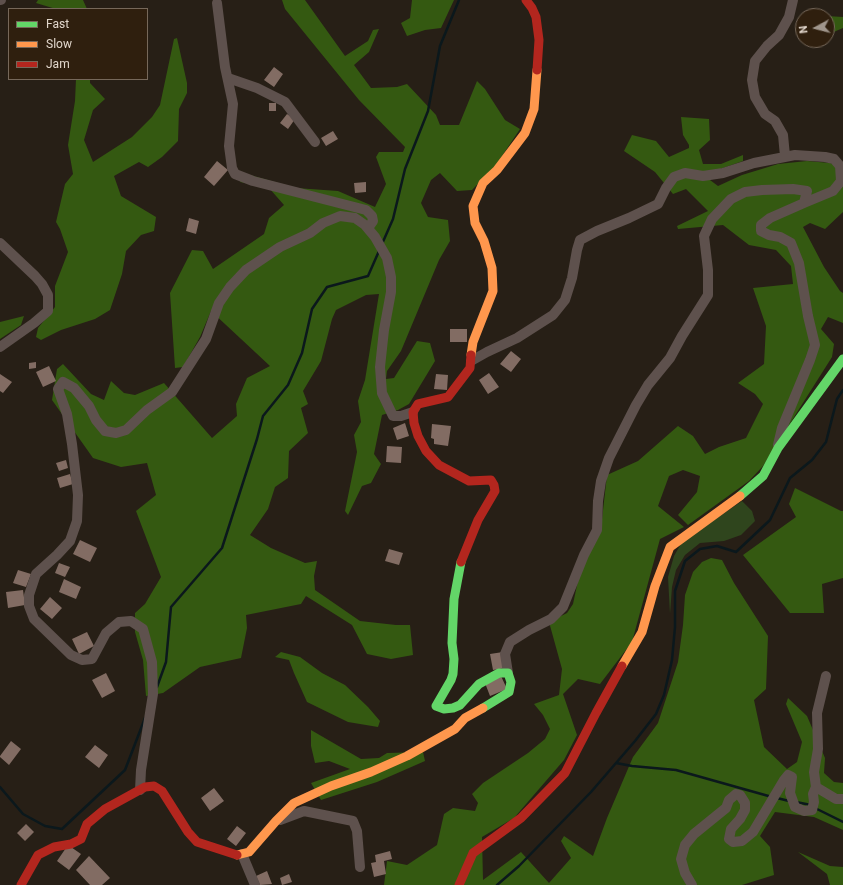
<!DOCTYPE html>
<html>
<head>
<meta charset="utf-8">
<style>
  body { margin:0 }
  #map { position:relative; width:843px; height:885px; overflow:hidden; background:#271f16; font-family:Roboto,sans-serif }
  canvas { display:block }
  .legend { position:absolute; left:8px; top:8px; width:140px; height:72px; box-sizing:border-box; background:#2f1f0e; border:1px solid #76685a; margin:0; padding:5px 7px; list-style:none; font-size:12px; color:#e1d6cb }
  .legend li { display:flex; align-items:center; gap:8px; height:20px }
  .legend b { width:20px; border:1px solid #76685a }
  .north { position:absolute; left:795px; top:8px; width:40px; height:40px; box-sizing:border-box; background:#2f1f0e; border:1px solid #76685a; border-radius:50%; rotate:263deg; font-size:11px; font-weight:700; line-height:16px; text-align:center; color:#e1d6cb }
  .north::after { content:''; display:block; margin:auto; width:14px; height:18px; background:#a0968c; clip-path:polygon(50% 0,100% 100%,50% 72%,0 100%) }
</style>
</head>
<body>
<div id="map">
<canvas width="843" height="885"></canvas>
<ul class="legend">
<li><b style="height:5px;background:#63d668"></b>Fast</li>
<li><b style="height:5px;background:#ff974d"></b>Slow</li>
<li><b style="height:5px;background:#b3261e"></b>Jam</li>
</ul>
<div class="north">N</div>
</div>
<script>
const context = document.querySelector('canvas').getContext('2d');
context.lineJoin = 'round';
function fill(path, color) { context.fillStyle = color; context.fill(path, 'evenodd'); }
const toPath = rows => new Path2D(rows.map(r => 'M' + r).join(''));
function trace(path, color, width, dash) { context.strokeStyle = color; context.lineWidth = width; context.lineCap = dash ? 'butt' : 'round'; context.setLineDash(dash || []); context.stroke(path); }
fill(toPath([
  [742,501,752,511,755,521,741,535,724,541,700,543,685,555,676,570,672,587,670,614,668,577,674,556,682,542]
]), '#2f451d');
fill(toPath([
  [38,0,83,0,87,9,56,9,36,3],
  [282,0,305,0,345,56,368,41,373,30,379,29,369,52,354,65,371,88,397,87,407,84,436,115,440,125,459,125,477,81,485,89,505,120,520,129,496,165,472,190,457,191,440,173,431,180,421,203,428,217,448,220,450,241,439,260,401,351,387,371,386,379,394,378,417,341,430,343,435,361,409,404,398,410,382,415,374,454,381,464,371,483,362,486,348,515,345,511,357,452,354,435,361,422,358,401,365,380,379,294,366,295,336,310,332,319,321,361,303,391,308,404,301,408,308,433,289,451,288,478,275,487,268,509,250,535,271,548,305,563,317,561,314,576,315,590,360,621,396,625,410,625,413,655,391,659,367,654,352,625,306,596,301,604,246,615,247,628,241,658,200,667,163,693,146,696,143,660,135,632,135,613,145,604,161,577,136,511,156,495,147,463,121,467,93,458,52,400,57,369,63,364,91,394,104,400,111,381,124,393,135,395,164,383,212,438,237,416,236,404,247,378,270,366,211,311,200,337,183,367,175,368,170,293,192,250,203,251,213,269,264,234,269,218,284,205,269,188,240,182,243,173,296,188,338,191,375,207,386,184,376,157,379,152,403,152,405,147,359,100,285,9],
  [412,0,454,0,441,28,425,30,407,36,401,23,410,18],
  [827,16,843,17,843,28,829,34,827,32],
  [177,38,187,83,187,93,179,109,178,141,162,157,148,167,139,162,114,176,121,196,156,217,154,231,141,235,126,251,122,274,110,310,95,319,61,330,41,340,36,337,38,328,55,307,55,286,68,252,60,229,56,222,65,184,73,174,68,145,75,101,76,79,90,79,90,83,105,99,93,110,84,140,93,162,132,137,152,117,160,105,174,39],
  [681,117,709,119,710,140,699,150,703,164,721,164,743,155,743,161,720,169,710,180,718,186,742,175,778,164,807,161,830,163,843,167,843,212,825,229,810,223,803,227,824,267,840,291,843,293,843,323,828,317,821,329,834,344,832,357,763,466,749,481,688,525,678,515,697,492,700,476,683,470,669,476,658,506,684,527,660,539,632,642,600,684,578,679,563,694,577,735,564,760,514,818,482,837,483,880,521,852,549,883,571,858,561,841,564,836,593,856,607,818,633,757,658,723,678,662,683,625,685,595,693,572,702,562,711,558,722,560,734,583,768,636,766,689,754,700,764,747,787,769,797,762,802,742,786,704,788,698,807,716,825,758,824,773,834,782,843,783,843,830,814,817,775,812,760,836,770,847,774,875,742,885,384,885,387,861,407,865,437,845,444,814,453,808,475,811,478,803,472,794,483,783,528,753,545,739,550,729,543,715,534,704,559,695,562,669,549,622,567,613,573,604,579,576,601,528,607,475,638,461,678,426,693,436,705,454,719,447,746,438,763,404,755,394,738,383,764,364,766,326,753,288,793,284,791,266,776,250,749,245,723,225,678,229,677,226,708,211,686,189,673,194,655,172,624,151,632,135,656,141,669,157,689,148,689,145,683,135],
  [24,316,21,325,0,339,0,322],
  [795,488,841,511,843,511,843,578,822,584,824,613,790,613,743,555,796,517,789,504],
  [281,652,300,657,322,673,345,685,368,707,380,721,378,727,348,722,307,702,294,673,289,660,275,657],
  [311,730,361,759,379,758,387,753,423,752,425,761,377,782,321,800,311,783,350,769,329,761,315,763,311,746],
  [798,852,830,866,843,867,843,885,830,885,827,874]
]), '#345911');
trace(toPath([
  [382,244,393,219,405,169,428,111,440,46,459,0],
  [157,687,166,662,171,607,222,548,257,439,263,416,288,385,302,353,312,309,327,287,368,276,379,251],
  [616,763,632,766,676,770,772,797],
  [0,787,23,814,45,826,62,829,125,770,145,718],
  [777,798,789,801],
  [796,802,811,805],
  [815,808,843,822],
  [497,885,519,866,591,792,635,741,656,714,664,695,672,660,675,627,675,591,685,561,700,549,717,546,736,552,770,520,790,478,812,460,826,442,837,399,843,390]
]), '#0b181c', 2.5);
fill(toPath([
  [274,67,283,74,274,87,264,80],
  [269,103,276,103,276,111,269,111],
  [287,114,295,119,288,129,280,123],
  [333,131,338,139,326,146,321,138],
  [217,161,228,170,214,186,204,177],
  [366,182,366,192,355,193,354,183],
  [189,218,199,221,196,234,186,231],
  [450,329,467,329,467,342,450,342],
  [511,351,521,359,511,372,500,364],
  [36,362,36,368,29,369,29,363],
  [49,366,56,381,43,387,36,372],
  [489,373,499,387,488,394,479,380],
  [0,374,12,382,3,393,0,391],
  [436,374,448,375,447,390,434,389],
  [405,423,409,436,397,440,393,428],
  [432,424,451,426,448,446,434,444,434,439,431,438],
  [387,446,402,447,401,463,386,462],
  [66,460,68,468,59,471,56,463],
  [70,474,73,484,60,488,57,478],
  [80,540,97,548,90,562,73,554],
  [389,549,403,553,399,565,385,561],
  [59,563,70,567,65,577,55,573],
  [18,570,31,574,26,587,13,583],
  [64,579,81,587,76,599,59,592],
  [23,590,25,605,8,608,6,592],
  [50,597,62,608,52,619,40,609],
  [87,632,94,646,79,654,72,639],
  [503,652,505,668,493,670,490,654],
  [106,673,115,691,102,698,92,680],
  [501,676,507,689,490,696,485,683],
  [11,741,21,749,9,765,0,757,0,756],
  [95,745,108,755,99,768,85,757],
  [214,788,224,801,210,811,201,798],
  [26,824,34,832,25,841,17,833],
  [237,826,246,833,236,846,227,839],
  [68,845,81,854,69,870,57,861],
  [390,851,392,859,384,861,386,874,374,877,371,863,376,862,375,855],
  [89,856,110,878,102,885,90,885,76,870],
  [267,871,272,884,260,885,256,876],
  [289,874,292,882,282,885,280,878]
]), '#826c63');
trace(toPath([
  [0,0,1,0],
  [217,3,225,67,233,104,229,146,232,168,235,174,253,181,366,210,372,216,373,221,368,228],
  [228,78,257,88,285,102,315,142],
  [785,156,783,135,775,121,765,114,755,97,752,80,755,61,767,46,779,35,789,17,793,0],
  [0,243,35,276,42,284,48,295,48,311,34,323,0,347],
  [471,361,487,352,517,338,553,315,565,300,572,278,577,250,580,240,597,231,629,218,658,204,666,188,674,177,685,173,703,176,723,173,754,163,795,155,825,157,834,159,840,166,841,181,833,191,804,203],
  [508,673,505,654,510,642,529,630,551,619,563,607,584,555,597,530,598,501,601,481,609,458,636,405,648,385,670,358,682,336,708,295,708,270,704,236,712,219,731,199,745,192,762,190,793,189,807,191,804,203,770,218,761,225,761,231,769,235,780,237,791,243,799,263,808,316,815,345,810,360,782,428,778,445],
  [826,676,817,713,818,749,814,772,816,787,836,799,843,799],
  [140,790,141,770,153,694,152,662,143,629,131,621,119,622,106,633,92,659,82,660,71,655,34,619,29,606,29,595,36,574,57,555,70,541,77,521,78,495,72,444,67,414,58,389,63,382,74,388,89,406,96,420,105,431,116,433,126,430,147,410,172,392,206,339,219,303,230,287,246,270,280,247,310,233,323,223,340,216,355,218,365,225,375,237,387,258,391,277,391,292,384,330,380,367,382,393,393,416,401,416,413,412],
  [280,820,304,811,353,821,357,831,360,867],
  [242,854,255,885],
  [692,885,685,873,681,859,685,845,694,834,726,808,729,800,736,794,740,795,745,803,745,810,740,819,731,829,729,839,733,842,742,841,753,832,784,780,788,775,792,777,790,793,795,807,804,811,812,810,814,802,813,794,816,787]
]), '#5e514d', 10);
trace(toPath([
  [740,496,763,476,778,448,843,359],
  [461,562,454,599,452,643,454,659,453,674,451,680,436,706,444,709,453,708,460,705,479,684,499,673,508,673,511,682,509,692,483,708]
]), '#63d668', 9);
trace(toPath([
  [471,355,473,342,493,291,492,268,484,241,475,223,473,206,483,183,497,170,525,133,534,109,537,70],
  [622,666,642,632,655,586,670,547,740,496],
  [237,855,249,852,276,821,294,803,331,786,371,772,407,756,455,729,465,718,483,708]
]), '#ff974d', 9);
trace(toPath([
  [526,0,532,8,536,17,539,40,537,70],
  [461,562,478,520,495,491,494,485,491,480,469,481,439,465,426,451,418,436,414,423,413,412,418,404,448,397,470,368,471,355],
  [21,885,38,855,54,847,71,844,81,839,87,824,105,809,145,787,154,786,162,791,188,832,197,842,237,855],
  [459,885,473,853,521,818,565,773,596,713,622,666]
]), '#b3261e', 9);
</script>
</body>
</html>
